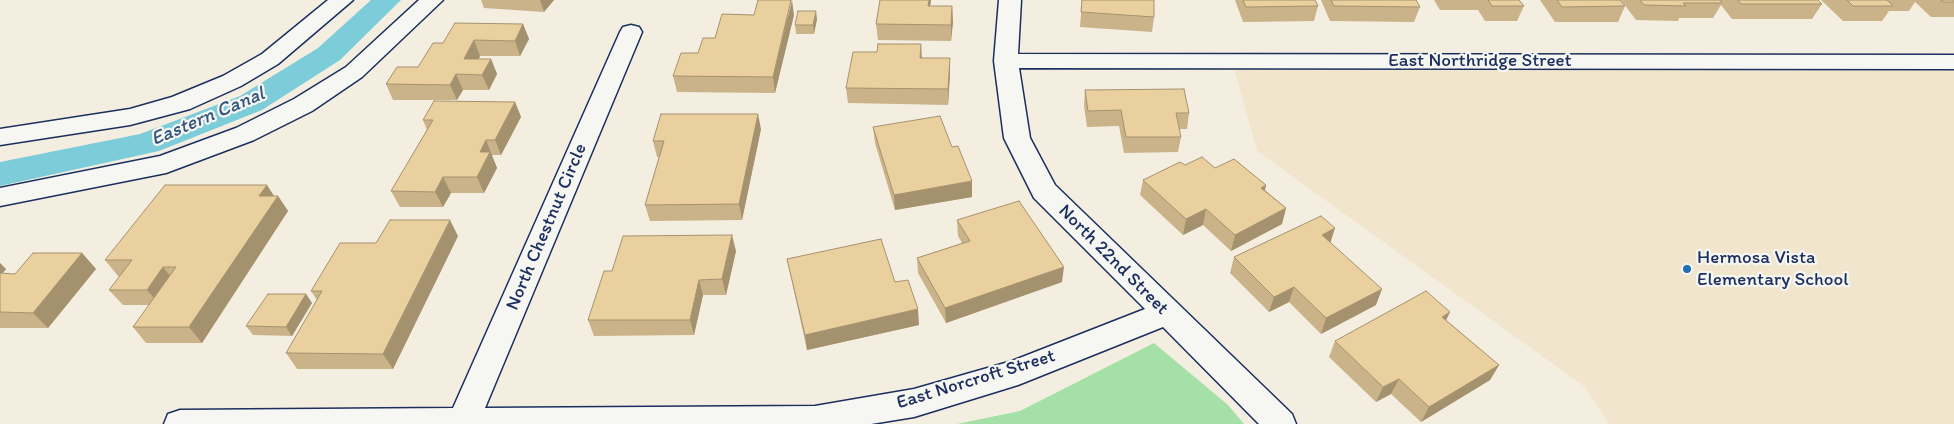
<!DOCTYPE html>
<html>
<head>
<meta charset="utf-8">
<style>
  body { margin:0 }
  canvas { display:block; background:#f4eee1 }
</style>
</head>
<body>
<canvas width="1954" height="424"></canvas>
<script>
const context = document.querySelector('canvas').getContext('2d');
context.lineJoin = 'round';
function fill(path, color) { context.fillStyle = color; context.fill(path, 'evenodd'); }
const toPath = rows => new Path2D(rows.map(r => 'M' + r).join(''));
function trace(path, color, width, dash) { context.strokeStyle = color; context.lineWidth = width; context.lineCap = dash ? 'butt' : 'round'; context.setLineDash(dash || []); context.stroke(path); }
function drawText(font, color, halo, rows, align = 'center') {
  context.font = font + ' Itim,sans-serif'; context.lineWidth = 4.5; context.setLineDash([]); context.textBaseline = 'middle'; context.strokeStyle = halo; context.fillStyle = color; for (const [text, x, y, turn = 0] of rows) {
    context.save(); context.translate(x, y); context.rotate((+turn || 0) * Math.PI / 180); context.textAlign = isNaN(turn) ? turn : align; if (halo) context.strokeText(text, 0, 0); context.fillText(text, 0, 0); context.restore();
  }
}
fill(toPath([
  [1232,61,1954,62,1954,424,1609,424,1585,387,1257,151]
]), '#f1e5cd');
fill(toPath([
  [1154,343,1228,405,1244,424,957,424,1020,411]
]), '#a4e0a7');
fill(toPath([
  [371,0,401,0,340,60,262,110,159,151,0,186,0,162,140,134,240,96,318,48,371,0]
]), '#7dccda');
const minor = toPath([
  [328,0,353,0,278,64,241,86,190,109,130,125,0,145,0,129,130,109,172,97,223,76,262,54,328,0],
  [419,0,443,0,362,77,312,111,254,140,166,173,0,206,0,188,160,156,236,128,294,99,346,67,419,0],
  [999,0,1021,0,1018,54,1954,55,1954,69,1019,68,1030,138,1055,185,1292,414,1296,424,1259,424,1163,327,1018,385,914,417,871,424,164,424,168,414,180,410,453,408,620,32,623,27,631,25,639,27,642,32,485,408,815,406,914,389,1012,361,1145,309,1034,198,1004,138,994,61,999,0]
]);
trace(minor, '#1b2f5e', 3);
fill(minor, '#f6f6f2');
fill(toPath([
  [481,0,554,0,544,12,484,8],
  [880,0,931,0,930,6,952,6,953,22,951,41,878,40,876,24],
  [1082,0,1154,17,1152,32,1080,27],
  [1235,0,1315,0,1318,6,1314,21,1243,22],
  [1321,0,1416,0,1420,7,1414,22,1330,21],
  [1434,0,1519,0,1524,6,1517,21,1485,21,1478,10,1440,10],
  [1540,0,1620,0,1625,6,1618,22,1555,22],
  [1621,0,1818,0,1822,4,1812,19,1732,19,1721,5,1713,18,1679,18,1678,21,1636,20],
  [1821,0,1954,0,1954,17,1931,17,1915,2,1909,11,1889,11,1882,21,1843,21],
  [794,15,775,93,677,92,673,76,715,38],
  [817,19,814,34,796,34,795,25],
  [523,24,529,39,520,56,480,56,479,59,491,59,497,74,489,90,463,90,457,100,393,100,386,84,418,67,443,43],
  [877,52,922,58,950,58,950,74,948,105,848,103,846,88],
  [1085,90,1189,113,1187,129,1179,129,1181,137,1178,152,1124,153,1119,126,1087,127,1084,106],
  [515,102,521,117,501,155,493,155,492,156,497,168,484,193,451,193,443,207,400,207,391,191,427,130,423,120],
  [873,127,952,147,972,197,895,210,875,143],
  [761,129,742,220,650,221,645,205,659,157,657,157,653,141],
  [1185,165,1215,168,1266,185,1265,190,1286,208,1282,224,1231,251,1203,225,1183,235,1140,195,1143,180],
  [267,185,273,196,278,196,288,211,202,343,146,343,133,327,149,305,123,305,109,290,120,276,118,276,105,260],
  [957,220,1062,282,946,323,918,273,917,258,962,243,958,236],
  [458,236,393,369,297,369,286,353,317,300,311,291,376,243],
  [1330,243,1376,305,1321,334,1289,302,1269,312,1230,273,1234,257],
  [736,251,726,295,703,295,694,335,594,336,588,320,612,271],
  [82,253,96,269,48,328,0,328,0,263,6,269,2,274,15,274],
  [787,259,895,282,919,325,807,350],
  [306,294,312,303,292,336,253,335,246,326],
  [1446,320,1499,365,1490,380,1421,422,1391,394,1376,402,1329,357,1335,341]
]), '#cab389');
fill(toPath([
  [540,0,554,0,544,12],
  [792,0,794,15,775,93,773,77],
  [929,0,931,0,928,21,928,6],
  [952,6,953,22,951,41,951,25],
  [816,11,817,19,814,34,813,25],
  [523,24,529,39,520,56,515,41],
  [474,40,480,56,470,74,464,59],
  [921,44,922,59,920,58],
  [950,58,950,74,948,105,948,89],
  [491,59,497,74,489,90,482,75],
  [456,74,463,90,457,100,450,85],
  [515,102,521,117,501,155,495,140],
  [758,114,761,129,742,220,739,204],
  [486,140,497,168,484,193,477,177,480,152],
  [443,177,451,193,443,207,435,192],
  [972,181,972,197,895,210,894,195],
  [267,185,276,199,278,196,288,211,202,343,189,327,259,196],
  [1266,185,1262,201,1261,188],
  [1286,208,1282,224,1231,251,1235,235],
  [1206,209,1203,225,1183,235,1186,219],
  [450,220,458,236,393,369,383,354],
  [1335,228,1330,244,1322,235],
  [732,235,736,251,726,295,722,279],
  [82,253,96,269,48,328,33,313],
  [0,263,6,269,0,276],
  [163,267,176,283,160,305,147,290],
  [1064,267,1062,282,946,323,945,308],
  [699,280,703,295,694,335,690,320],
  [1294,287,1289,302,1269,312,1274,297],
  [1382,289,1376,305,1321,334,1326,318],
  [306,294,312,303,292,336,286,327],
  [918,309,919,325,807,350,805,335],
  [1450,312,1443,327,1442,317],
  [1499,365,1490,380,1421,422,1429,407],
  [1399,379,1391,394,1376,402,1383,387]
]), '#a4926f');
const building = toPath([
  [758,0,791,0,773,77,673,76,681,53,698,53,703,38,715,38,722,14,754,15,758,0],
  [880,0,929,0,928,6,952,6,951,25,876,24,880,0],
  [1082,0,1154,0,1154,17,1081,12,1082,0],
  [1243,0,1315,0,1318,6,1246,7,1243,0],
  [1331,0,1416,0,1420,7,1334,6,1331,0],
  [1488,0,1519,0,1524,6,1492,6,1488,0],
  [1557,0,1620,0,1625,6,1562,7,1557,0],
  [1640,0,1720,0,1722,3,1683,3,1686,6,1644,5,1640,0],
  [1738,0,1818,0,1822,4,1741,4,1738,0],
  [1847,0,1887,0,1893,6,1853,6,1847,0],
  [1941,0,1954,0,1954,2,1943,2,1941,0],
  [798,11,816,11,813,25,795,25,798,11],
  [455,23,523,24,515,41,474,40,464,59,491,59,482,75,456,74,450,85,386,84,397,67,418,67,433,43,443,43,455,23],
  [878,44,921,44,920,58,950,58,948,89,846,88,853,52,877,52,878,44],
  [1184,89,1189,113,1176,113,1181,137,1126,137,1121,110,1088,111,1085,90,1184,89],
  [434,101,515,102,495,140,486,140,480,152,490,152,477,177,443,177,435,192,391,191,433,120,423,120,434,101],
  [661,114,758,114,739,204,645,205,664,141,653,141,661,114],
  [940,116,952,147,958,146,972,181,894,195,873,127,940,116],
  [1202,157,1215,168,1234,159,1266,185,1261,188,1286,208,1235,235,1206,209,1186,219,1143,180,1180,162,1185,165,1202,157],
  [165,185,267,185,259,196,278,196,189,327,133,327,176,267,163,267,147,290,109,290,132,260,105,260,165,185],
  [1019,201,1064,267,945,308,917,258,970,241,957,220,1019,201],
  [1321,216,1335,228,1322,235,1382,289,1326,318,1294,287,1274,297,1234,257,1321,216],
  [390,220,450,220,383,354,286,353,322,291,311,291,340,243,376,243,390,220],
  [732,235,722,279,699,280,690,320,588,320,604,271,612,271,623,236,732,235],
  [881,239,895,282,908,280,918,309,805,335,787,259,881,239],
  [33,253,82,253,33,313,0,312,0,273,15,274,33,253],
  [1426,291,1450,312,1442,317,1499,365,1429,407,1399,379,1383,387,1335,341,1426,291],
  [268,294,306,294,286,327,246,326,268,294]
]);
fill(building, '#ebd09f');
trace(building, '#a4926f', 1);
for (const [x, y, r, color] of [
  [1687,269,5,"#1f6fb2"]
]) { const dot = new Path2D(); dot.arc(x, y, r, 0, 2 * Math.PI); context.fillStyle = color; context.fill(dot); trace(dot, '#f6f6f2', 2); }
drawText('19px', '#1b2f5e', '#f6f6f2', [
  ["East Northridge Street",1480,61],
  ["North Chestnut Circle",547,227,-67],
  ["North 22nd Street",1113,260,45],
  ["East Norcroft Street",976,380,-17]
]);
drawText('19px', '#1b2f5e', '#f6f6f2', [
  ["Hermosa Vista",1697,258],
  ["Elementary School",1697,280]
], 'left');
drawText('italic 20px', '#34567d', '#f6f6f2', [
  ["Eastern Canal",208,117,-23]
]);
</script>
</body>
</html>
